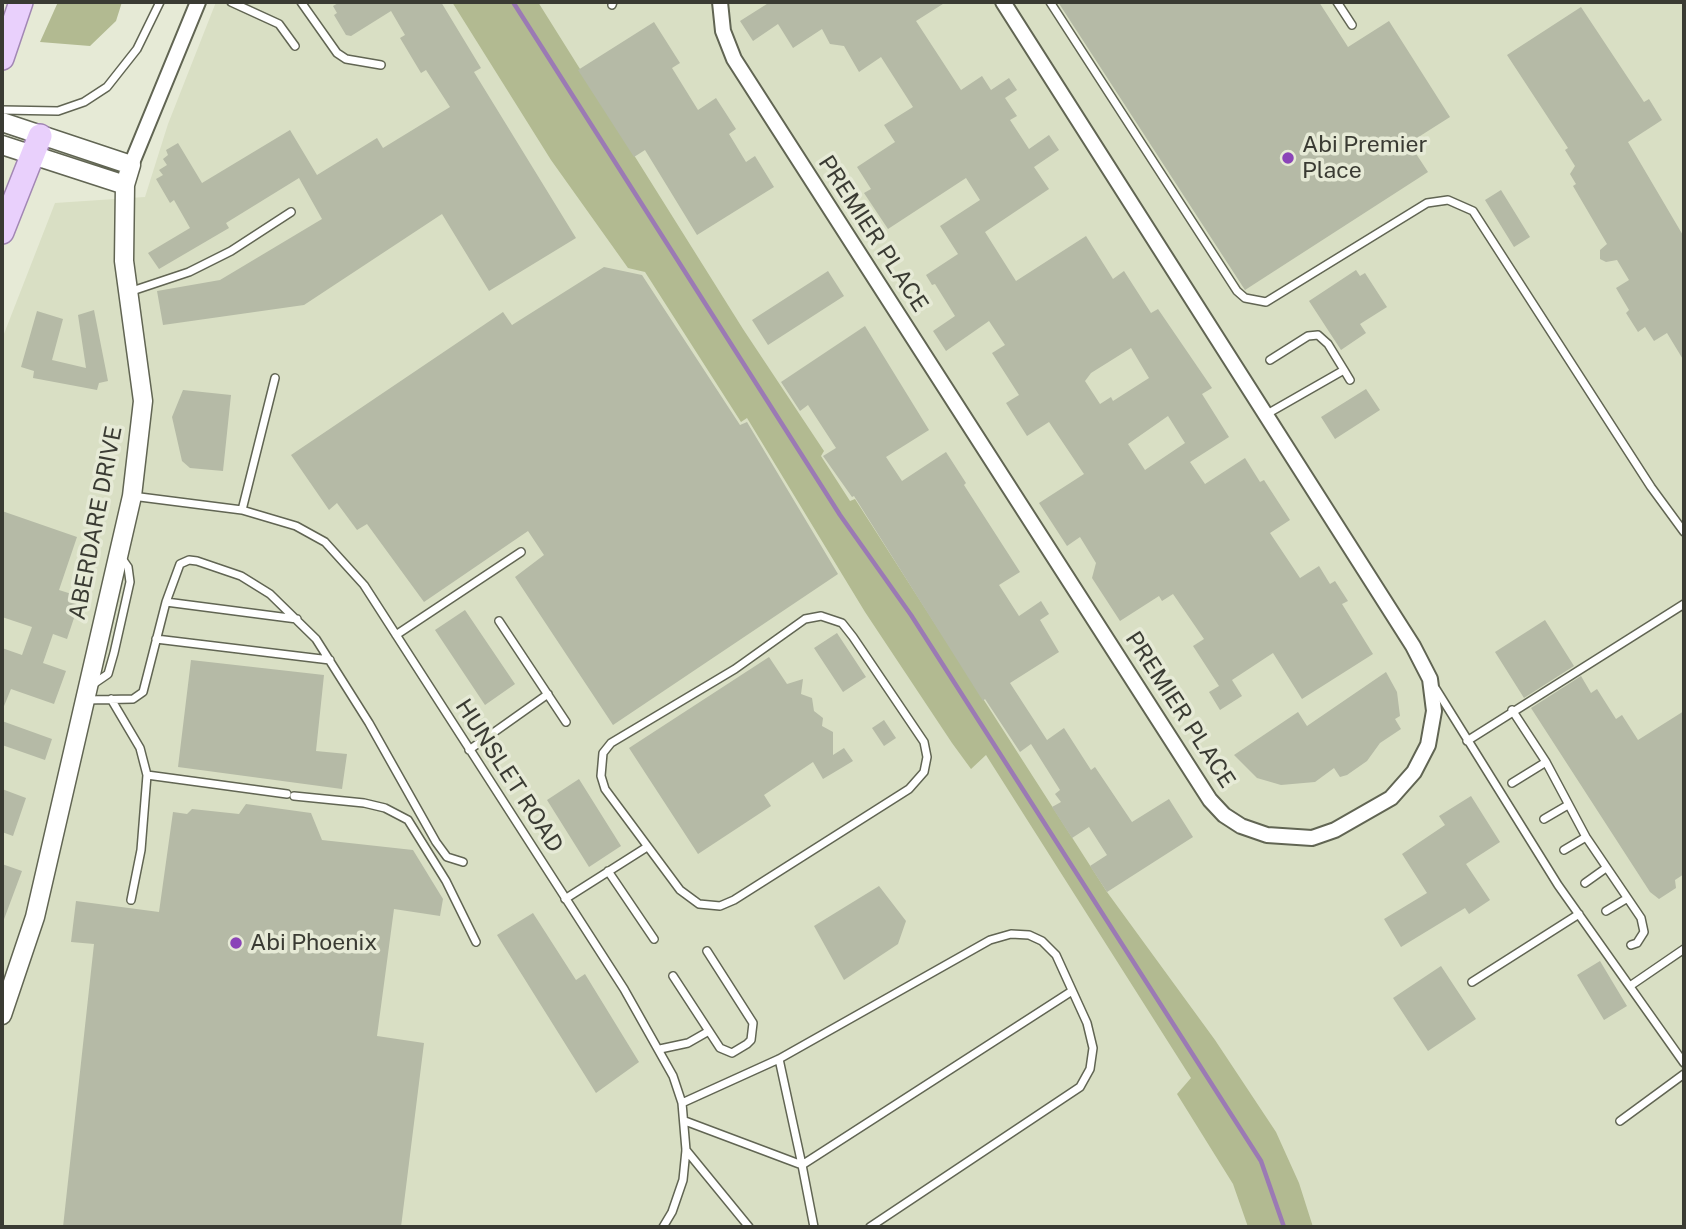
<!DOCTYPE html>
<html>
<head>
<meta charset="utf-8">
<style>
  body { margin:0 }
  #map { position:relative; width:1686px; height:1229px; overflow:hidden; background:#e6ead6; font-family:"Public Sans",sans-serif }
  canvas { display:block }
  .frame { position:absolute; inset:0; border:4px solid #3a3b33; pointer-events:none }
</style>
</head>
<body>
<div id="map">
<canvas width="1686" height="1229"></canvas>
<div class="frame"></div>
</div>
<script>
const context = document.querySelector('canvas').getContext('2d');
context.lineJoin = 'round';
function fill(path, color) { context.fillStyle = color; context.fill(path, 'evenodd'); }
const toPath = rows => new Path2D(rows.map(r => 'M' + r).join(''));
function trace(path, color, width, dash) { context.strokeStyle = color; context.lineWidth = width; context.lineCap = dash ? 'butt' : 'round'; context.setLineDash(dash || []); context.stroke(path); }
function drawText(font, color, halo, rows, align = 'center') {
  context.font = font + ' "Public Sans",sans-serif'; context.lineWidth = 7; context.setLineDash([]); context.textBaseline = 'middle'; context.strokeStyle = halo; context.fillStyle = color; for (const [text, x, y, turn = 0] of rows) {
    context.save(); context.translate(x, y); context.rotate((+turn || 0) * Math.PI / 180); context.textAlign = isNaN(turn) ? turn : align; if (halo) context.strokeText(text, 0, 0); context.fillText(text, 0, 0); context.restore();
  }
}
fill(toPath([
  [216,2,1684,2,1684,1227,2,1227,2,339,55,203,145,197,168,124]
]), '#d9dfc4');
fill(toPath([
  [58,2,122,2,116,21,90,46,40,42],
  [452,2,538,2,743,329,824,451,821,456,850,501,855,499,1107,892,1215,1040,1276,1132,1299,1183,1313,1227,1248,1227,1233,1184,1177,1094,1191,1078,986,755,971,769,952,743,865,612,747,418,741,422,645,272,628,268,551,160]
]), '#b2ba91');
trace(toPath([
  [513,2,840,515,911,615,1261,1161,1284,1227]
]), '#9b7ab4', 4.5);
fill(toPath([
  [340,2,441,2,481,68,474,72,576,238,489,291,442,214,304,305,163,325,157,291,220,280,322,219,299,178,226,223,229,228,159,269,148,253,190,228,174,200,170,203,156,179,163,175,159,170,167,165,163,159,168,155,166,150,178,143,202,183,290,130,317,175,377,138,383,148,450,107,426,70,421,73,400,38,405,35,391,11,351,36,346,35,334,15,337,13,333,6],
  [770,2,946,2,916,21,961,90,982,76,991,90,1009,78,1017,90,1005,98,1017,116,1010,120,1029,149,1049,135,1059,150,1034,167,1049,189,985,232,1016,281,1086,236,1113,279,1124,271,1151,313,1158,309,1212,388,1202,394,1229,437,1190,462,1205,484,1245,458,1260,482,1264,480,1290,520,1270,533,1300,578,1319,566,1330,584,1335,581,1348,601,1342,604,1373,654,1302,699,1273,653,1232,680,1242,696,1220,710,1209,692,1219,686,1193,646,1204,639,1173,594,1162,601,1159,596,1120,621,1092,578,1096,563,1080,537,1067,546,1039,503,1084,474,1049,422,1027,436,1006,403,1019,395,992,353,1005,345,989,321,946,351,933,331,955,316,935,284,932,285,926,275,958,254,940,226,980,200,966,178,888,229,864,193,871,189,857,167,895,142,884,125,913,107,881,57,859,72,844,46,830,44,822,29,793,48,778,24,753,41,740,21],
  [1131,348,1149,378,1113,401,1111,397,1100,404,1085,381,1091,373],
  [1168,416,1185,443,1145,470,1128,444],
  [1058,2,1319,2,1348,47,1389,21,1450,117,1409,143,1428,172,1245,290],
  [1581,7,1644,102,1649,99,1662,120,1628,142,1684,237,1684,361,1667,333,1654,341,1645,327,1638,332,1626,313,1629,310,1616,288,1629,280,1617,260,1606,262,1600,259,1600,250,1607,244,1573,186,1576,184,1570,174,1575,166,1565,150,1568,148,1507,55],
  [654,22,680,63,672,68,698,110,716,98,736,129,729,134,746,162,755,156,774,187,697,235,645,150,634,157,578,70],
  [1501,190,1530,237,1514,247,1485,200],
  [604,267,642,275,740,425,747,422,838,574,613,725,515,577,544,555,528,531,424,602,367,524,357,530,337,503,329,510,291,455,503,312,512,325],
  [1356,270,1360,276,1365,273,1387,307,1360,324,1366,333,1341,350,1309,301],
  [828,271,844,296,768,345,752,320],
  [94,310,108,381,99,383,97,390,33,378,34,371,21,367,37,311,63,319,52,360,86,368,78,315],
  [865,326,929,430,886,457,902,481,946,452,966,483,964,485,1020,572,999,585,1019,616,1041,601,1049,614,1040,620,1059,652,1010,683,1047,740,1064,728,1091,770,1095,767,1132,822,1169,799,1193,837,1107,892,1090,866,1107,855,1089,827,1072,838,1052,807,1061,802,1055,794,1060,790,1031,744,1020,752,985,699,983,701,854,496,852,497,823,456,836,448,808,405,800,411,781,382],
  [1366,389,1380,410,1335,439,1321,417],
  [183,390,231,395,223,471,190,468,182,461,172,417],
  [2,511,77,537,59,590,81,597,67,639,53,634,43,663,66,671,54,704,11,689,2,711,2,648,22,655,32,627,2,617],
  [465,610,515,684,485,705,435,630],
  [1545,620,1574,666,1524,698,1495,652],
  [837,633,866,677,843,692,814,648],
  [769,657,787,684,803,679,801,694,812,698,814,711,823,718,822,726,833,732,833,755,844,748,853,761,823,779,813,762,764,795,771,806,698,854,629,748],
  [191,660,324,675,316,751,347,754,342,789,178,767],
  [1386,672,1397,692,1400,716,1395,719,1401,729,1380,743,1367,761,1347,775,1340,777,1334,768,1315,782,1281,785,1257,778,1234,755,1298,712,1307,726],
  [1581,676,1591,693,1597,689,1616,719,1622,715,1638,740,1684,711,1684,874,1675,880,1676,888,1659,899,1650,892,1531,708],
  [884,720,896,738,884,746,872,728],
  [2,721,52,739,45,760,2,745],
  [579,779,621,846,589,867,547,800],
  [2,789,26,798,13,836,2,832],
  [1471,796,1500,842,1466,864,1490,900,1469,914,1465,908,1401,947,1384,919,1427,893,1402,854,1445,825,1439,816],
  [246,804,311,813,322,840,413,850,443,899,440,916,394,909,377,1036,424,1043,401,1227,63,1227,94,944,71,942,76,901,159,912,173,812,187,814,192,809,239,814],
  [2,864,22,871,3,922,2,922],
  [879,886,906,921,898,944,844,980,814,926],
  [533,913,576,980,585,974,639,1062,596,1093,497,935],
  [1600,961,1627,1006,1604,1020,1577,975],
  [1441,966,1476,1019,1428,1051,1393,998]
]), '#b5baa6');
const service = toPath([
  [231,2,279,24,295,46],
  [301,2,337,53,346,59,381,65],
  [1050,2,1237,291,1245,298,1266,302,1427,203,1448,200,1473,211,1651,487,1684,532],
  [1337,2,1352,25],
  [612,5,613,2],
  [2,110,58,111,84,102,107,87,137,49,160,2],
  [129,292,189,272,231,251,291,212],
  [1344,370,1350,380],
  [1267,414,1344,370,1328,344,1318,335,1308,336,1270,360],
  [132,496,242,510,296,526,325,542,364,585,624,989,673,1076,682,1103,686,1150,683,1180,672,1212,663,1227],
  [242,510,275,378],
  [166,602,297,619],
  [821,616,842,623,853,637,924,742,927,757,924,772,909,789,734,900,720,906,699,904,680,890,605,789,601,776,603,753,611,743,735,669,805,619,821,616],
  [499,621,566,722],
  [396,635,521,552],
  [156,639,330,660],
  [92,685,108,674,114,653,130,582,128,567,121,557],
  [1436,689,1558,885,1684,1063],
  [111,699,140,748,147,775,141,850,131,900],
  [86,700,133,699,143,692,166,602,180,564,189,560,197,561,241,576,270,594,316,639,369,723,436,842,447,857,463,862],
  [1512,710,1546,762,1586,837,1641,918,1644,932,1637,943,1631,945],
  [1467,741,1684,604],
  [469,750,548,694],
  [147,775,287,794],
  [1512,783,1546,762],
  [294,796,364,803,385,808,408,820,446,881,476,942],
  [1544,819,1568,805],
  [1564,850,1586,837],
  [608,871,654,939],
  [1585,883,1606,868],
  [565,899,647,847],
  [1606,911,1626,899],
  [673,976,720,1048,732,1053,747,1044,751,1040,753,1023,707,951],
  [1472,982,1579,914],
  [1630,986,1684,949],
  [660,1049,688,1043,709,1031],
  [779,1059,802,1165,1072,991],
  [682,1103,779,1059,990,940,1011,934,1029,935,1042,941,1056,955,1087,1023,1093,1048,1090,1069,1080,1087,870,1227],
  [685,1121,802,1165,814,1227],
  [1620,1121,1684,1074],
  [686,1150,749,1227]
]);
const minor = toPath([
  [720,2,723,31,734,59,1210,800,1224,815,1241,826,1267,835,1312,838,1335,830,1391,798,1414,772,1428,745,1434,711,1430,679,1413,646,1003,2],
  [131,165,198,2]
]);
const tertiary = toPath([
  [2,122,131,165,125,185,124,261,143,401,132,496,85,700,35,917,2,1015],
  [2,145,125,185]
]);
const primary = toPath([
  [2,58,21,2],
  [2,232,40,136]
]);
trace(service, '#616553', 10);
trace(minor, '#616553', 18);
trace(tertiary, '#616553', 21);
trace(primary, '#a287b4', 26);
trace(service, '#fff', 7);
trace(minor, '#fff', 14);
trace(tertiary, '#fff', 18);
trace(primary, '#e9d0fc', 23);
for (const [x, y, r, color] of [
  [1288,158,7,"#8b44b8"],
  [236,943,7,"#8b44b8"]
]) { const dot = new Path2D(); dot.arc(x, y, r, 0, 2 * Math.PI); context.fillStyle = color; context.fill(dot); trace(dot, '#e6ead6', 2.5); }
drawText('23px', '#3a3b33', '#e6ead6', [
  ["Abi Premier",1302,145],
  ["Place",1302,171],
  ["Abi Phoenix",250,943]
], 'left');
drawText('23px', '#3a3b33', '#e6ead6', [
  ["PREMIER PLACE",873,234,57],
  ["ABERDARE DRIVE",96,523,-79],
  ["PREMIER PLACE",1180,710,57],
  ["HUNSLET ROAD",509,776,57]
]);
</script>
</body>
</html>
